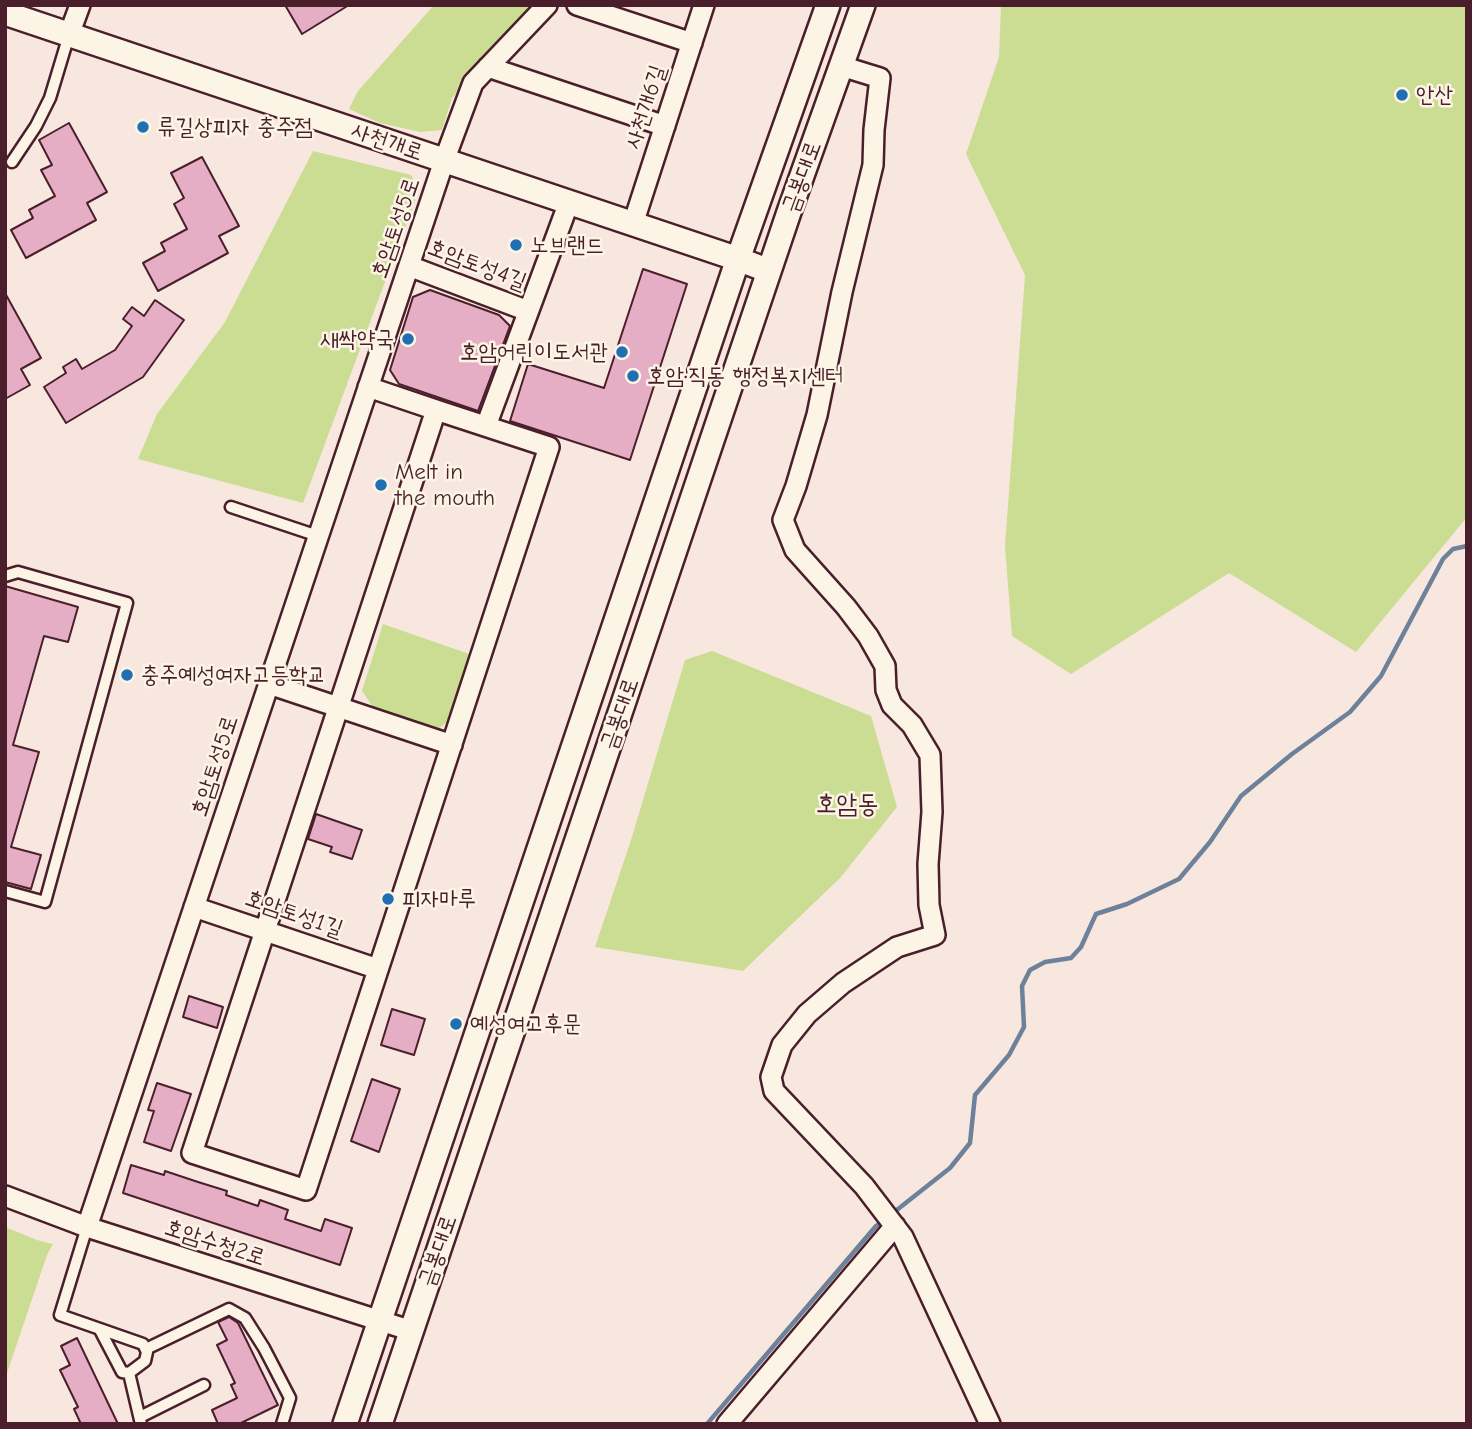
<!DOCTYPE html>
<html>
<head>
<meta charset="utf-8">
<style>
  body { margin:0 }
  #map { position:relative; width:1472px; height:1429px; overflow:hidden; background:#f7e7de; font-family:"Comic Neue",sans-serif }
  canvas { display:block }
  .frame { position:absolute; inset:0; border:7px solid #4a1f2b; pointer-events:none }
</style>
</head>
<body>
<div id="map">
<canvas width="1472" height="1429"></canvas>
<div class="frame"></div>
</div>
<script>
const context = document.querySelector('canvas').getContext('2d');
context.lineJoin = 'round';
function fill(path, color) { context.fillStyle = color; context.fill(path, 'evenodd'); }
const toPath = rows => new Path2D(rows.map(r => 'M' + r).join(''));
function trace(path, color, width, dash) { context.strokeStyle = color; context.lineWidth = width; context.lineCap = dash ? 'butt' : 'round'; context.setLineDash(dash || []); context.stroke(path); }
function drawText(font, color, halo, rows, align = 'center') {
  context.font = font + ' "Comic Neue","Poor Story",sans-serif'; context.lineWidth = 5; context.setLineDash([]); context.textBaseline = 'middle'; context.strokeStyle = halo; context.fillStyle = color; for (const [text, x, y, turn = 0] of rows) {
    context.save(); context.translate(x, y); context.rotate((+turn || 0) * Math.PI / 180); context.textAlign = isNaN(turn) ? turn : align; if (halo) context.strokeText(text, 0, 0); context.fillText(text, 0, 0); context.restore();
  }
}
fill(toPath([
  [434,5,539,5,452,98,442,130,420,132,380,123,349,109,358,91],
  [1001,5,1467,5,1467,517,1356,652,1229,573,1071,674,1012,636,1005,546,1025,275,966,154,999,57],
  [313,151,411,175,419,190,303,503,138,459,157,414,225,322],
  [383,624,472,655,451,719,438,729,373,707,362,691],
  [712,651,871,716,897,807,840,878,743,971,595,947,631,840,685,660],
  [5,1227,37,1240,53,1244,47,1255,5,1379]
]), '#cbdd92');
trace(toPath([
  [893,1213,950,1168,970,1143,975,1095,1009,1055,1024,1027,1022,986,1030,970,1045,962,1071,958,1081,947,1096,914,1127,904,1179,879,1210,842,1241,796,1292,754,1350,712,1381,676,1443,559,1453,549,1467,546],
  [707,1424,876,1226,883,1221]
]), '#6e819b', 4.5);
const building = toPath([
  [285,5,349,5,302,34,285,5],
  [69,123,107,192,87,203,96,220,26,258,11,230,33,218,29,210,55,196,41,170,52,165,39,140,69,123],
  [202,157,239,226,219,236,228,253,158,291,143,263,165,251,161,243,187,229,174,204,184,198,171,173,202,157],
  [643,269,687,284,630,460,510,421,528,364,604,388,643,269],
  [430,290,499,315,510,326,478,411,399,384,390,370,413,297,430,290],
  [5,293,41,358,21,369,30,385,5,399,5,293],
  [155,300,184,320,143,377,66,423,44,387,66,373,63,367,76,359,82,369,115,350,132,326,123,319,132,307,144,316,155,300],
  [5,586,78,607,68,642,44,636,13,745,39,752,11,847,41,855,31,889,5,882,5,586],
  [316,814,362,830,352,859,330,852,332,847,308,839,316,814],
  [189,996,223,1007,217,1028,183,1017,189,996],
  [392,1009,425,1019,414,1055,381,1045,392,1009],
  [372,1079,400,1089,379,1152,351,1141,372,1079],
  [157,1083,191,1094,171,1151,144,1142,154,1111,148,1110,157,1083],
  [131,1165,164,1175,165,1171,198,1182,227,1191,226,1195,258,1206,260,1200,288,1210,285,1219,321,1231,325,1219,352,1228,340,1265,123,1193,131,1165],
  [229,1317,238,1323,278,1405,239,1424,218,1424,212,1410,237,1398,231,1385,235,1383,217,1345,227,1340,218,1322,229,1317],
  [77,1338,118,1424,81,1424,74,1409,78,1407,60,1370,70,1365,61,1346,77,1338]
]);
fill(building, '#e5aec4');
trace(building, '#4a1f2b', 2);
const service = toPath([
  [12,162,36,126,50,98,69,35],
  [231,507,318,536],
  [5,576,18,572,127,603,45,902,5,891],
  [87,1227,60,1315,143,1344,147,1352,145,1361,129,1373,122,1372,100,1330],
  [146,1349,229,1309,245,1318,264,1348,290,1398,282,1424],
  [129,1373,141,1424],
  [140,1417,204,1385]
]);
const minor = toPath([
  [577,5,692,43],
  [69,35,80,5],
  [841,66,880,78,874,130,873,165,842,292,817,415,796,486,783,520,795,550,846,607,868,636,885,666,886,690,892,705,912,725,930,755,932,812,928,864,929,905,935,935,897,947,843,983,807,1014,782,1045,771,1077,774,1091,864,1186,903,1237,990,1424],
  [488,67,665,126],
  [633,224,704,5],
  [409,266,528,311],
  [368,387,436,410],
  [436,410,549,447,306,1190,192,1153,436,410],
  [486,426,569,202],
  [269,684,452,745],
  [194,907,378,969],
  [5,1196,87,1227,412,1331],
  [87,1227,444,161,473,83,547,5],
  [727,1424,895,1226]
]);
const tertiary = toPath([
  [5,13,738,259,769,271],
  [345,1424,738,259,828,5],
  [380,1424,789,212,863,5]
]);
trace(service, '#4a1f2b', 15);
trace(minor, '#4a1f2b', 24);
trace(tertiary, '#4a1f2b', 28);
trace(service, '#fcf5e5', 10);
trace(minor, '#fcf5e5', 19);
trace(tertiary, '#fcf5e5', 23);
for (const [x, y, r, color] of [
  [1402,95,7,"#1f6fb2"],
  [143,127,7,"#1f6fb2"],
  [516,245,7,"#1f6fb2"],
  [408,339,7,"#1f6fb2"],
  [622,352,7,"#1f6fb2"],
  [633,376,7,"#1f6fb2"],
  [381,485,7,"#1f6fb2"],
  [127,675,7,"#1f6fb2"],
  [388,899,7,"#1f6fb2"],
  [456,1024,7,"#1f6fb2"]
]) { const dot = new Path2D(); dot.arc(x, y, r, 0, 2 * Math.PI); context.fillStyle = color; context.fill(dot); trace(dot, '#fcf5e5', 2.5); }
drawText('23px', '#4a1f2b', '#fcf5e5', [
  ["안산",1416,95],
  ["류길상피자 충주점",157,127],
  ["노브랜드",530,245],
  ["새싹약국",394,339,"right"],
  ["호암어린이도서관",608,352,"right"],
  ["호암·직동 행정복지센터",647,376],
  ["Melt in",395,472],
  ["the mouth",395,498],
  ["충주예성여자고등학교",141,675],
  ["피자마루",402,899],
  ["예성여고후문",470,1024]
], 'left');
drawText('23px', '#4a1f2b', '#fcf5e5', [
  ["사천개6길",646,107,-72],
  ["사천개로",387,142,19],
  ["금봉대로",802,177,-70],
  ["호암토성5로",396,228,-71],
  ["호암토성4길",477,265,21],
  ["금봉대로",620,714,-71],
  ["호암토성5로",215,766,-72],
  ["호암토성1길",294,914,19],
  ["호암수청2로",215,1243,18],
  ["금봉대로",438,1251,-71]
]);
drawText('26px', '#4a1f2b', '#fcf5e5', [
  ["호암동",847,805]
]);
</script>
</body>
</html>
